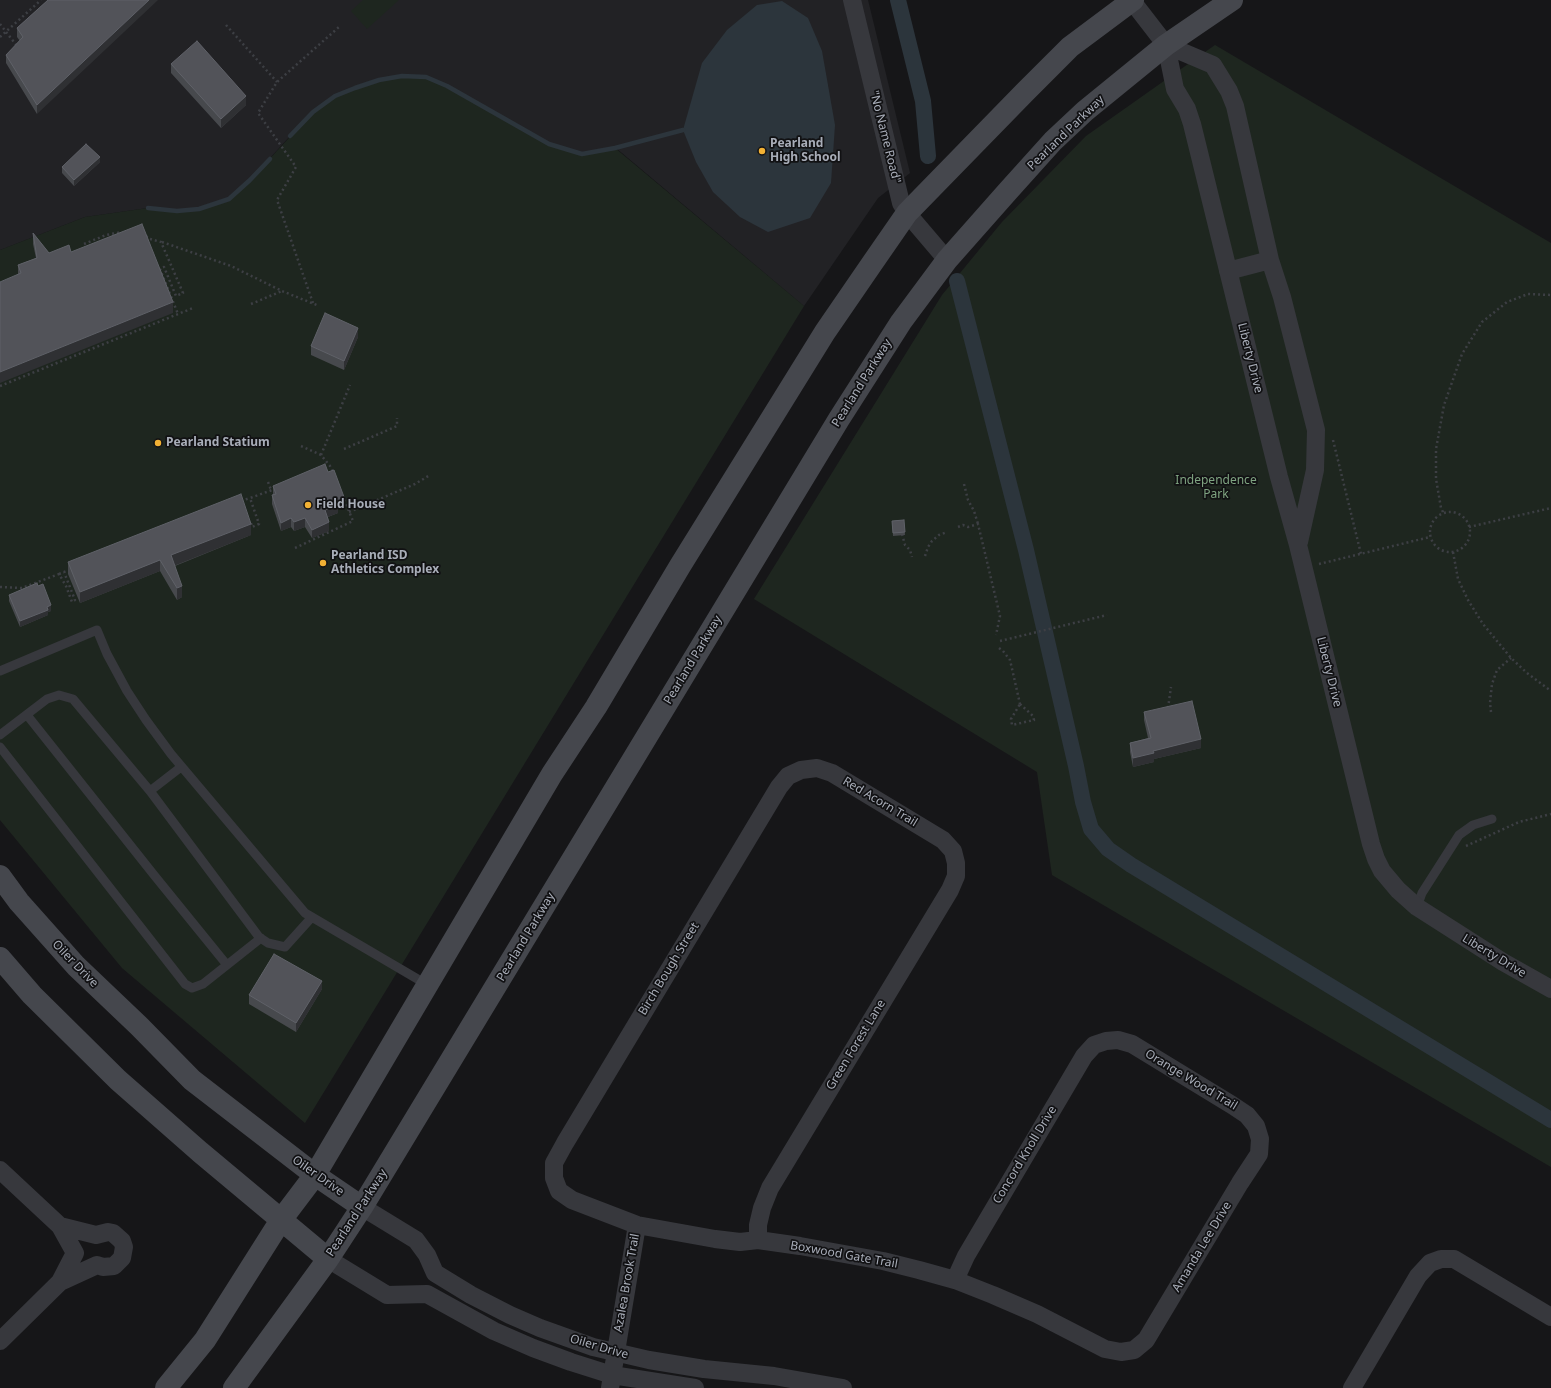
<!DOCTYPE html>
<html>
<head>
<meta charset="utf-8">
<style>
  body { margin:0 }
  canvas { display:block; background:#161618 }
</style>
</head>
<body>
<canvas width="1551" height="1388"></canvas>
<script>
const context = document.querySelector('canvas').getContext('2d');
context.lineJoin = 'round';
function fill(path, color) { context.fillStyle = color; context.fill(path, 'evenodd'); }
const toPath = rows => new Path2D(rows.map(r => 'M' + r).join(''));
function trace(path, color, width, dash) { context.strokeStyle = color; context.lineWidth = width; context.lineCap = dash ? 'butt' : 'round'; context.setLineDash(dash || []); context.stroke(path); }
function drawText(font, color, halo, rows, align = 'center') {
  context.font = font + ' "Noto Sans",sans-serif'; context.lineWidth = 3.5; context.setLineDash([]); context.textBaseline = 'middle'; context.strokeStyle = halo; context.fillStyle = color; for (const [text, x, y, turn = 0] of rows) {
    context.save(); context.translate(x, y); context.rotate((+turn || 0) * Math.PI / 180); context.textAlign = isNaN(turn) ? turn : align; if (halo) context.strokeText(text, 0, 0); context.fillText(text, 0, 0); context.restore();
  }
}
fill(toPath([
  [0,0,868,0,910,173,878,198,804,306,616,148,582,154,549,144,447,86,426,77,402,76,379,80,355,88,290,136,250,180,229,199,199,209,177,211,148,208,85,217,0,250]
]), '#222225');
fill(toPath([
  [363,0,399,0,367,29,351,11],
  [1215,45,1551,243,1551,1167,1052,875,1037,772,754,599,942,295,1002,222,1086,136],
  [402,76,426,77,447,86,549,144,582,154,615,148,804,306,305,1123,122,968,0,820,0,250,85,217,148,208,177,211,199,209,229,199,250,180,313,112,335,96,355,88,379,80]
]), '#1e261f');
fill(toPath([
  [782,1,808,18,822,51,835,125,831,183,810,218,768,232,740,217,713,192,696,162,683,130,702,63,727,30,757,5]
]), '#2c353c');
trace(toPath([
  [290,136,313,112,335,96,355,88,379,80,402,76,426,77,447,86,549,144,582,154,615,148,683,130],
  [148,208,177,211,199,209,229,199,250,180,270,159]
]), '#2c353c', 4.5);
trace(toPath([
  [898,0,923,101,928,156],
  [957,281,1026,550,1076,766,1083,802,1091,829,1108,849,1131,865,1551,1120]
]), '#2c353c', 16);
trace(toPath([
  [0,24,17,46],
  [226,25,277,82],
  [0,37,41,0],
  [146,236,150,239,161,242,171,265,183,293,176,296,164,267,160,269,178,314],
  [162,242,231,266,282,291,319,306],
  [84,244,106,235,122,232],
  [313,303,277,200,296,167,258,113,277,82,339,27],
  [251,304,282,291],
  [0,386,193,308],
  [1333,440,1361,554],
  [301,446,321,455,330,466,333,472],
  [344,449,397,426,397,418],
  [321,455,350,385],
  [268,482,271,490],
  [964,484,968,500,974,511,978,524],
  [241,501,250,498],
  '1430 532a20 20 0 1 1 40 0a20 20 0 1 1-40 0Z',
  [349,512,415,484,430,475],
  [1443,512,1441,508,1436,479,1436,449,1444,405,1462,354,1482,322,1507,302,1528,294,1551,295],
  [251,523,252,527,259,524,250,498,275,489],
  [958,527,963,525,968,527,978,524,1000,616,996,635],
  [1469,527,1551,508],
  [902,534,905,545,910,550,912,557],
  [295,548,353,521,344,499],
  [1453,552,1458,579,1468,600,1483,624,1511,658,1527,673,1551,691],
  [925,556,928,547,932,541,939,535,947,532],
  [1319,564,1430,537],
  [59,574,69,570],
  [0,587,22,588,59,574,66,586,72,602,75,600,64,572],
  [1000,641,1107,615],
  [999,648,1003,651,1010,660,1020,704],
  [1020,704,1033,716,1034,720,1012,725,1011,719,1020,704],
  [1168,708,1171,687],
  [1491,712,1490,703,1492,684,1497,670,1511,658],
  [1466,846,1519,822,1551,814]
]), '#3d3f44', 2.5, [2, 3]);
trace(toPath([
  [0,671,97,630,107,654,127,691,146,720,171,754,305,913,426,984],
  [27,715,154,875,227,965],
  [0,735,47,699,59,695,73,699,150,791,181,767],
  [0,747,185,984,192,988,203,984,261,938],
  [150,791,259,937,268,943,285,947,312,917],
  [1417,907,1422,893,1459,835,1473,825,1492,819]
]), '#37383d', 9);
trace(toPath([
  [852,0,901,203,907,213,947,260],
  [1132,1,1166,45,1175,89,1187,109,1192,124,1279,477,1298,545,1371,844,1376,859,1382,871,1398,890,1417,907,1503,962,1551,989],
  [1166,45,1213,65,1229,91,1235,106,1270,260,1282,297,1316,430,1315,470,1299,542],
  [1228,271,1270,260],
  [0,1170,60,1226,75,1253,60,1282,0,1341],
  [362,1207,416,1240,427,1255,435,1273,471,1295,510,1315,540,1328,593,1347,649,1360,704,1369,774,1376,843,1388],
  [60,1226,96,1235,108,1232,113,1233,122,1241,124,1247,122,1258,114,1266,103,1267,97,1265,60,1282],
  [758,1240,758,1225,762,1208,770,1188,950,890,956,876,956,863,953,851,943,840,832,773,817,768,801,770,788,776,779,787,565,1143,554,1163,554,1178,559,1191,572,1200,637,1225,715,1239,740,1242,758,1240,800,1246,883,1261,919,1270,955,1280,993,1295,1037,1314,1105,1349,1121,1352,1134,1350,1146,1340,1240,1183,1259,1154,1260,1139,1256,1126,1247,1115,1232,1105,1132,1044,1118,1040,1106,1041,1094,1045,1084,1056,966,1256,955,1280],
  [328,1259,387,1295,427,1294,494,1331,533,1348,571,1362,612,1375,695,1388],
  [610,1388,637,1225],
  [1352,1388,1418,1276,1430,1263,1441,1259,1454,1259,1551,1317]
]), '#37383d', 18);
trace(toPath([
  [0,876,19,902,76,966,139,1026,192,1080,315,1175,362,1207],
  [0,958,32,995,118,1080,200,1152,328,1259],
  [166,1388,205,1340,281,1220,315,1175,552,774,596,707,680,566,825,332,871,265,907,213,1025,92,1070,47,1133,0],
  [234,1388,328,1259,362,1207,839,419,901,322,947,260,1008,191,1053,141,1085,111,1166,45,1232,0]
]), '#45474d', 22);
fill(toPath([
  [48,0,37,114,6,63,6,55,20,41,17,37,17,28],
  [171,64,246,105,221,128,171,73],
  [100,162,74,186,62,173,62,167],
  [33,233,49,253,71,252,173,313,18,275,18,265,36,258,33,244],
  [358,337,344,370,311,355,311,346],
  [328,472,344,506,338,509,338,513,328,517,329,531,312,538,305,527,294,531,291,527,281,531,272,504,272,495,273,495,273,486],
  [904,520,905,535,893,536,892,521],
  [251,535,175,566,182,597,177,600,160,571,80,603,68,574,68,562],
  [38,586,51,611,48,612,48,615,20,627,9,601,9,595],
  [1144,712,1201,748,1154,759,1154,762,1133,767,1130,752,1130,743,1148,738,1144,720],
  [322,989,296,1032,249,1004,249,995]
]), '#47494d');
fill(toPath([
  [149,0,158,0,37,114,37,105],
  [246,96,246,105,221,128,221,119],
  [100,157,100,162,74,186,74,180],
  [173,302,173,313,0,383,0,372],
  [358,328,358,337,344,370,344,361],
  [344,497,344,506,338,509,338,513,325,518,325,510,337,501],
  [291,518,291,527,281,531,281,523],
  [305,518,305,527,294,531,294,522],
  [329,522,329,531,312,538,312,530],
  [251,524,251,535,171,567,171,555],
  [160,560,160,571,80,603,80,592],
  [182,586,182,597,177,600,177,588],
  [51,605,51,611,48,612,48,615,20,627,20,621],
  [1201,739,1201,748,1154,759,1154,762,1133,767,1133,758,1153,751],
  [322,981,322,989,296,1032,296,1023]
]), '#2f3033');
const building = toPath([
  [48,0,149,0,37,105,6,55,23,37,17,28,48,0],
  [197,41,246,96,221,119,171,64,197,41],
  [86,144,100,157,74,180,62,167,86,144],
  [142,224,173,302,0,372,0,282,21,273,18,265,37,258,33,233,49,253,69,245,71,252,142,224],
  [325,313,358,328,344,361,311,346,325,313],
  [325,464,328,472,334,470,344,497,337,501,338,504,325,510,329,522,312,530,305,518,294,522,291,518,281,523,272,495,276,494,273,486,325,464],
  [241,494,251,524,171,555,182,586,177,588,160,560,80,592,68,562,241,494],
  [904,520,905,532,893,533,892,521,904,520],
  [37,583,38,586,43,584,51,605,47,607,48,610,20,621,9,595,37,583],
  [1192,701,1201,739,1153,751,1154,753,1133,758,1130,743,1151,738,1144,712,1192,701],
  [274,954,322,981,296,1023,249,995,274,954]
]);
fill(building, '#525359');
trace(building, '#5f6168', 1);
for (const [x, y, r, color] of [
  [762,151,4,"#f2b134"],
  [158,443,4,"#f2b134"],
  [308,505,4,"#f2b134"],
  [323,563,4,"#f2b134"]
]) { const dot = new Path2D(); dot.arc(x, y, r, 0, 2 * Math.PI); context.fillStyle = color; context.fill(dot); trace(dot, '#111113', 1.5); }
drawText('12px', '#a8adb8', '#111113', [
  ["Pearland Parkway",1066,133,-44],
  ["\"No Name Road\"",885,137,76],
  ["Liberty Drive",1250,358,76],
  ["Pearland Parkway",862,383,-58],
  ["Pearland Parkway",693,660,-59],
  ["Liberty Drive",1329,672,76],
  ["Red Acorn Trail",880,802,31],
  ["Pearland Parkway",526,937,-59],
  ["Liberty Drive",1494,956,31],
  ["Oiler Drive",75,964,46],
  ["Birch Bough Street",669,969,-59],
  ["Green Forest Lane",856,1045,-59],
  ["Orange Wood Trail",1191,1080,31],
  ["Concord Knoll Drive",1025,1155,-59],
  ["Oiler Drive",318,1176,35],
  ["Pearland Parkway",357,1213,-57],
  ["Amanda Lee Drive",1202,1247,-59],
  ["Boxwood Gate Trail",844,1255,10],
  ["Azalea Brook Trail",627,1283,-80],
  ["Oiler Drive",599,1347,16]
]);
drawText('bold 12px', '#a8adb8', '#111113', [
  ["Pearland",770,144],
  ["High School",770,158],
  ["Pearland Statium",166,443],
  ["Field House",316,505],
  ["Pearland ISD",331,556],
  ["Athletics Complex",331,570]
], 'left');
drawText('12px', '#7fa381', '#111113', [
  ["Independence",1216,481],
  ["Park",1216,495]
]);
</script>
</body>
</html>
